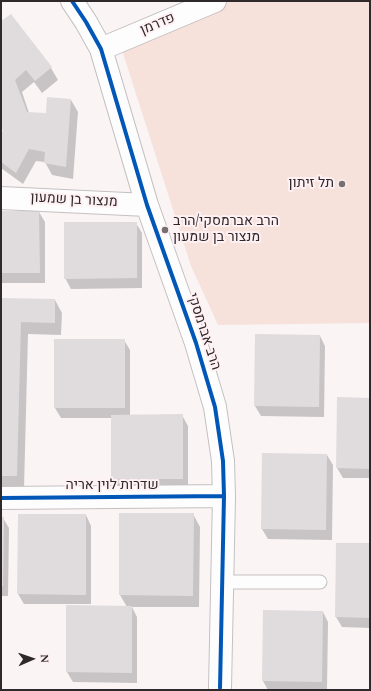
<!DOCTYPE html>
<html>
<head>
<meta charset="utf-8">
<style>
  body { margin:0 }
  #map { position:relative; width:371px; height:691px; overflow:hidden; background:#faf4f5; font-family:Spectral,serif }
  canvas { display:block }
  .frame { position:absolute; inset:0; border:2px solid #2f292b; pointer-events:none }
  .north { position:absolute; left:12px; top:639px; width:40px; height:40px; -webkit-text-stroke:3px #fef0f3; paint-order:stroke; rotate:88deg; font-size:11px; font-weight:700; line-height:16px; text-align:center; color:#2f292b }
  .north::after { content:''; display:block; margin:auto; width:14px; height:18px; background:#2f292b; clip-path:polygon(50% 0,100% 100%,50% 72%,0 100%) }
</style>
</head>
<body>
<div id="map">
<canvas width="371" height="691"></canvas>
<div class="frame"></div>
<div class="north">N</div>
</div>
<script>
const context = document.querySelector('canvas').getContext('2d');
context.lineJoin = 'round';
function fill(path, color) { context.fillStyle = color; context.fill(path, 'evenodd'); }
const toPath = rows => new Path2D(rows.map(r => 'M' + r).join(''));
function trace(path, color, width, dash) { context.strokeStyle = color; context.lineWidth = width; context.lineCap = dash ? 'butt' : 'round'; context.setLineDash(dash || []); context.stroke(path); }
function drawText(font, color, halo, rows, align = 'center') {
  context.font = font + ' Spectral,Heebo,serif'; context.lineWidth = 4; context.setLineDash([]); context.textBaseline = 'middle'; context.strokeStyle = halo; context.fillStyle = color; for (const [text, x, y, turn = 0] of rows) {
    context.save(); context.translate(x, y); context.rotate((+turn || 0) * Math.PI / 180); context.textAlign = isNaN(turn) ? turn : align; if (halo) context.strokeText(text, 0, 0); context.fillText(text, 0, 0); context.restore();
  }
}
fill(toPath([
  [227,1,370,1,370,323,218,325,191,266,121,47]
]), '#f6e2db');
fill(toPath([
  [11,16,51,68,58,80,42,93,34,82,22,92,29,113,47,115,71,100,78,112,73,179,52,175,45,162,36,161,23,184,1,168,1,135,4,131,1,123,1,42,2,41,1,40,1,23],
  [1,212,39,212,45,222,45,283,1,283],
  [136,223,142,233,142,288,71,289,65,278],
  [1,299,55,300,62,313,61,335,28,334,24,488,1,488],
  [320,336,325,346,324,417,261,416,255,406],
  [55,340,124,340,130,350,130,416,182,415,188,426,188,489,118,489,112,479,112,418,61,418,55,408],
  [370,399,370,478,343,478,337,468],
  [327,455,333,465,332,540,268,539,262,529],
  [193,514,200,527,199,607,132,607,137,617,137,683,73,682,67,672,67,606,127,607,120,595],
  [86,515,91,526,91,604,24,604,18,594],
  [1,518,3,518,9,528,8,596,1,596],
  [370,544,370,628,342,627,336,617],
  [323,612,328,622,327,690,268,690,263,681]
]), '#0003');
fill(toPath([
  [11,14,52,67,35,81,26,70,15,80,27,112,46,113,47,97,71,99,66,167,44,163,45,152,29,149,16,173,1,162,1,133,3,131,1,126,1,41,2,40,1,38,1,21],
  [1,211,39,211,40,273,1,273],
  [64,222,137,222,137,278,64,279],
  [1,298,55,299,55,323,21,322,17,476,1,476],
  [255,334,320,335,319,407,254,406],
  [54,339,125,339,125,408,54,408],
  [337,397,370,398,370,469,336,468],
  [183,414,183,479,111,479,111,415],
  [262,453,327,454,326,530,261,529],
  [119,513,194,513,193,596,119,595],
  [18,514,86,514,86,595,17,594],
  [1,517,4,517,3,586,1,586],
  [336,543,370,543,370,618,335,617],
  [66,605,132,606,132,673,66,672],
  [263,610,323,611,322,682,262,681]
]), '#e0dbdd');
const lane = toPath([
  [222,582,320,582]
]);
const street = toPath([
  [72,1,86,22,101,49,147,205,196,343,215,407,223,461,224,496,220,688],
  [101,49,215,1],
  [1,198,147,205],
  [1,498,224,496]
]);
trace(lane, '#c5c0c1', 15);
trace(street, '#c5c0c1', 24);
trace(lane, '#fefdfe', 13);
trace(street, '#fefdfe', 22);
trace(toPath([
  [72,1,86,22,101,49,147,205,196,343,215,407,223,461,224,496,220,688],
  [1,498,224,496]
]), '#0057b8', 4);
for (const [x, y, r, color] of [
  [342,184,4,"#767072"],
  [165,230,4,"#767072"]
]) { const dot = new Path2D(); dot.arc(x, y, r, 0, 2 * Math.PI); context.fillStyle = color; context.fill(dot); trace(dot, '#fef0f3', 1.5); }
drawText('14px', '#2f292b', '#fef0f3', [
  ["פדרמן",158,25,-23],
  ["מנצור בן שמעון",74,201,3],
  ["הרב אברמסקי",203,332,72],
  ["שדרות לוין אריה",112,486]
]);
drawText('14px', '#2f292b', '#fef0f3', [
  ["תל זיתון",334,184],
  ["הרב אברמסקי/הרב",173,222,"left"],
  ["מנצור בן שמעון",173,238,"left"]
], 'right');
</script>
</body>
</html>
